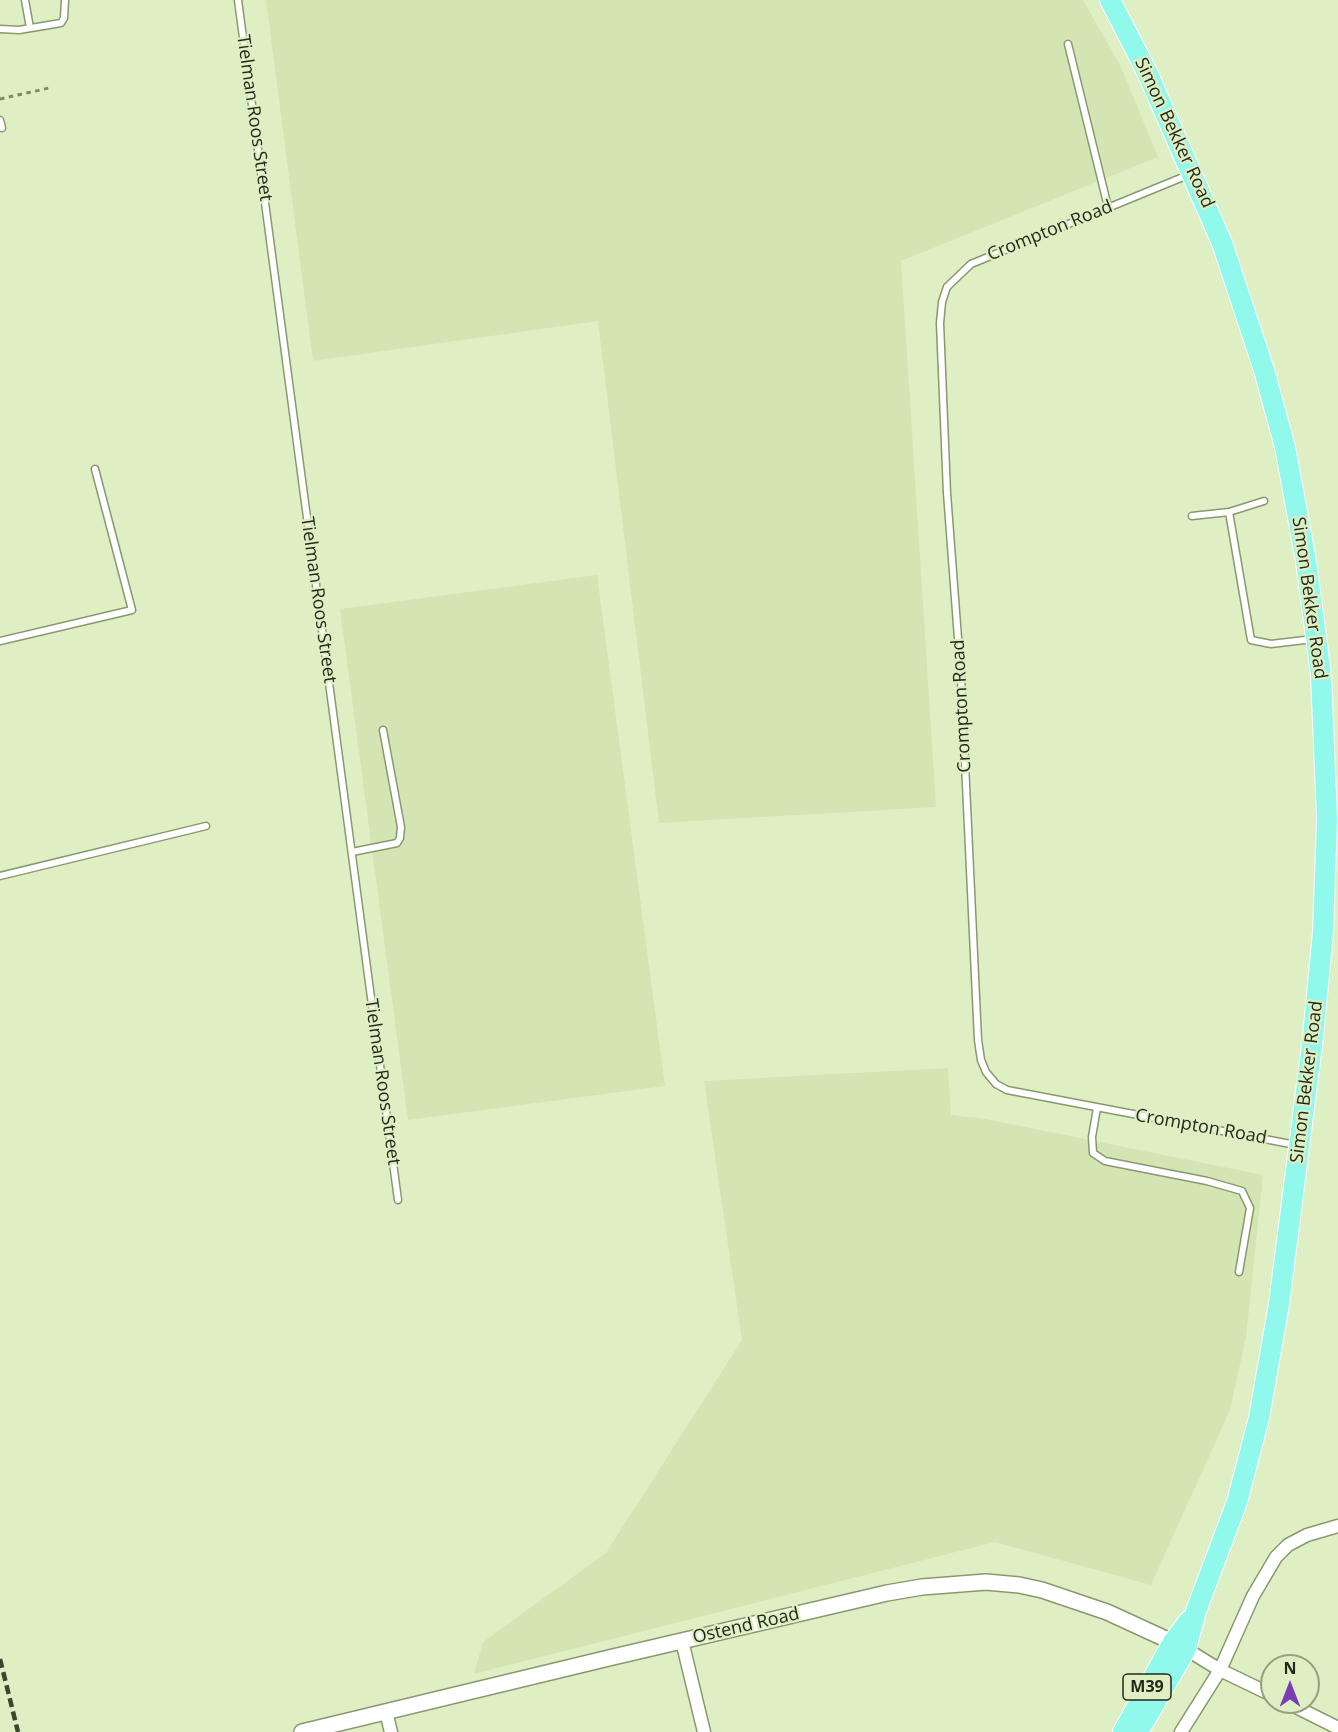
<!DOCTYPE html>
<html>
<head>
<meta charset="utf-8">
<style>
  body { margin:0 }
  #map { position:relative; width:1338px; height:1732px; overflow:hidden; background:#dfefc4; font-family:"Open Sans",sans-serif }
  canvas { display:block }
  .north { position:absolute; left:1260px; top:1654px; width:60px; height:60px; box-sizing:border-box; background:#dfefc4; border:2px solid #94a080; border-radius:50%; rotate:0deg; font-size:16px; font-weight:700; line-height:24px; text-align:center; color:#232919 }
  .north::after { content:''; display:block; margin:auto; width:21px; height:27px; background:#793db3; clip-path:polygon(50% 0,100% 100%,50% 72%,0 100%) }
</style>
</head>
<body>
<div id="map">
<canvas width="1338" height="1732"></canvas>
<div class="north">N</div>
</div>
<script>
const context = document.querySelector('canvas').getContext('2d');
context.lineJoin = 'round';
function fill(path, color) { context.fillStyle = color; context.fill(path, 'evenodd'); }
const toPath = rows => new Path2D(rows.map(r => 'M' + r).join(''));
function trace(path, color, width, dash) { context.strokeStyle = color; context.lineWidth = width; context.lineCap = dash ? 'butt' : 'round'; context.setLineDash(dash || []); context.stroke(path); }
function drawText(font, color, halo, rows, align = 'center') {
  context.font = font + ' "Open Sans",sans-serif'; context.lineWidth = 4.5; context.setLineDash([]); context.textBaseline = 'middle'; context.strokeStyle = halo; context.fillStyle = color; for (const [text, x, y, turn = 0] of rows) {
    context.save(); context.translate(x, y); context.rotate((+turn || 0) * Math.PI / 180); context.textAlign = isNaN(turn) ? turn : align; if (halo) context.strokeText(text, 0, 0); context.fillText(text, 0, 0); context.restore();
  }
}
fill(toPath([
  [266,0,1083,0,1121,67,1158,157,901,261,936,807,659,823,598,321,313,361],
  [597,575,665,1086,408,1120,340,609],
  [948,1068,951,1115,986,1119,1263,1175,1246,1337,1230,1410,1151,1585,995,1542,474,1674,483,1642,606,1553,742,1340,704,1081]
]), '#d3e5b2');
const service = toPath([
  [25,0,30,28],
  [238,0,398,1200],
  [0,29,19,30,61,23,64,18,65,0],
  [1068,44,1108,207],
  [0,120,2,128],
  [1188,175,971,264,947,287,942,302,940,323,947,493,961,678,978,1040,981,1060,986,1072,996,1084,1007,1090,1296,1145],
  [1229,512,1264,501],
  [1192,516,1229,512,1251,640,1271,644,1313,639],
  [0,641,132,610,95,469],
  [352,852,397,843,400,838,401,827,383,730],
  [0,876,206,826],
  [1097,1108,1092,1137,1093,1153,1105,1161,1207,1181,1242,1191,1250,1208,1239,1272]
]);
const minor = toPath([
  [682,1641,704,1732],
  [1186,1649,1220,1670,1272,1695],
  [1286,1702,1338,1728],
  [386,1712,391,1732],
  [1181,1732,1220,1670,1253,1596,1276,1557,1288,1545,1307,1535,1338,1526]
]);
const tertiary = toPath([
  [302,1732,613,1657,887,1593,922,1587,986,1582,1019,1585,1042,1590,1107,1612,1181,1646]
]);
const primary = toPath([
  [1110,0,1147,72,1222,243,1264,370,1285,447,1306,561,1321,675,1327,819,1323,932,1313,1037,1279,1304,1259,1418,1237,1502,1196,1611,1186,1649,1138,1732],
  [1123,1732,1173,1642,1189,1621]
]);
trace(service, '#89986f', 9);
trace(minor, '#89986f', 15);
trace(tertiary, '#89986f', 18);
trace(primary, '#fff', 22);
trace(toPath([
  [0,99,49,88]
]), '#7d886b', 3, [4.5, 4.5]);
trace(service, '#fff', 6);
trace(minor, '#fff', 12);
trace(tertiary, '#fff', 15);
trace(primary, '#91f8ec', 20);
trace(toPath([
  [0,1659,18,1732]
]), '#3d4531', 4.5, [9, 4.5]);
for (const [x, y, w] of [
  [1147,1687,48]
]) { const box = new Path2D(); box.roundRect(x - w / 2, y - 13, w, 26, 4.5); context.fillStyle = '#dfefc4'; context.fill(box); trace(box, '#232919', 1.5); }
drawText('bold 16px', '#232919', null, [
  ["M39",1147,1687]
]);
drawText('18px', '#232919', '#dfefc4', [
  ["Tielman Roos Street",254,118,82],
  ["Simon Bekker Road",1174,133,65],
  ["Crompton Road",1050,231,-22],
  ["Simon Bekker Road",1309,598,82],
  ["Tielman Roos Street",318,600,82],
  ["Crompton Road",962,706,-93],
  ["Tielman Roos Street",382,1082,82],
  ["Simon Bekker Road",1307,1082,-83],
  ["Crompton Road",1201,1127,10],
  ["Ostend Road",746,1626,-13]
]);
</script>
</body>
</html>
